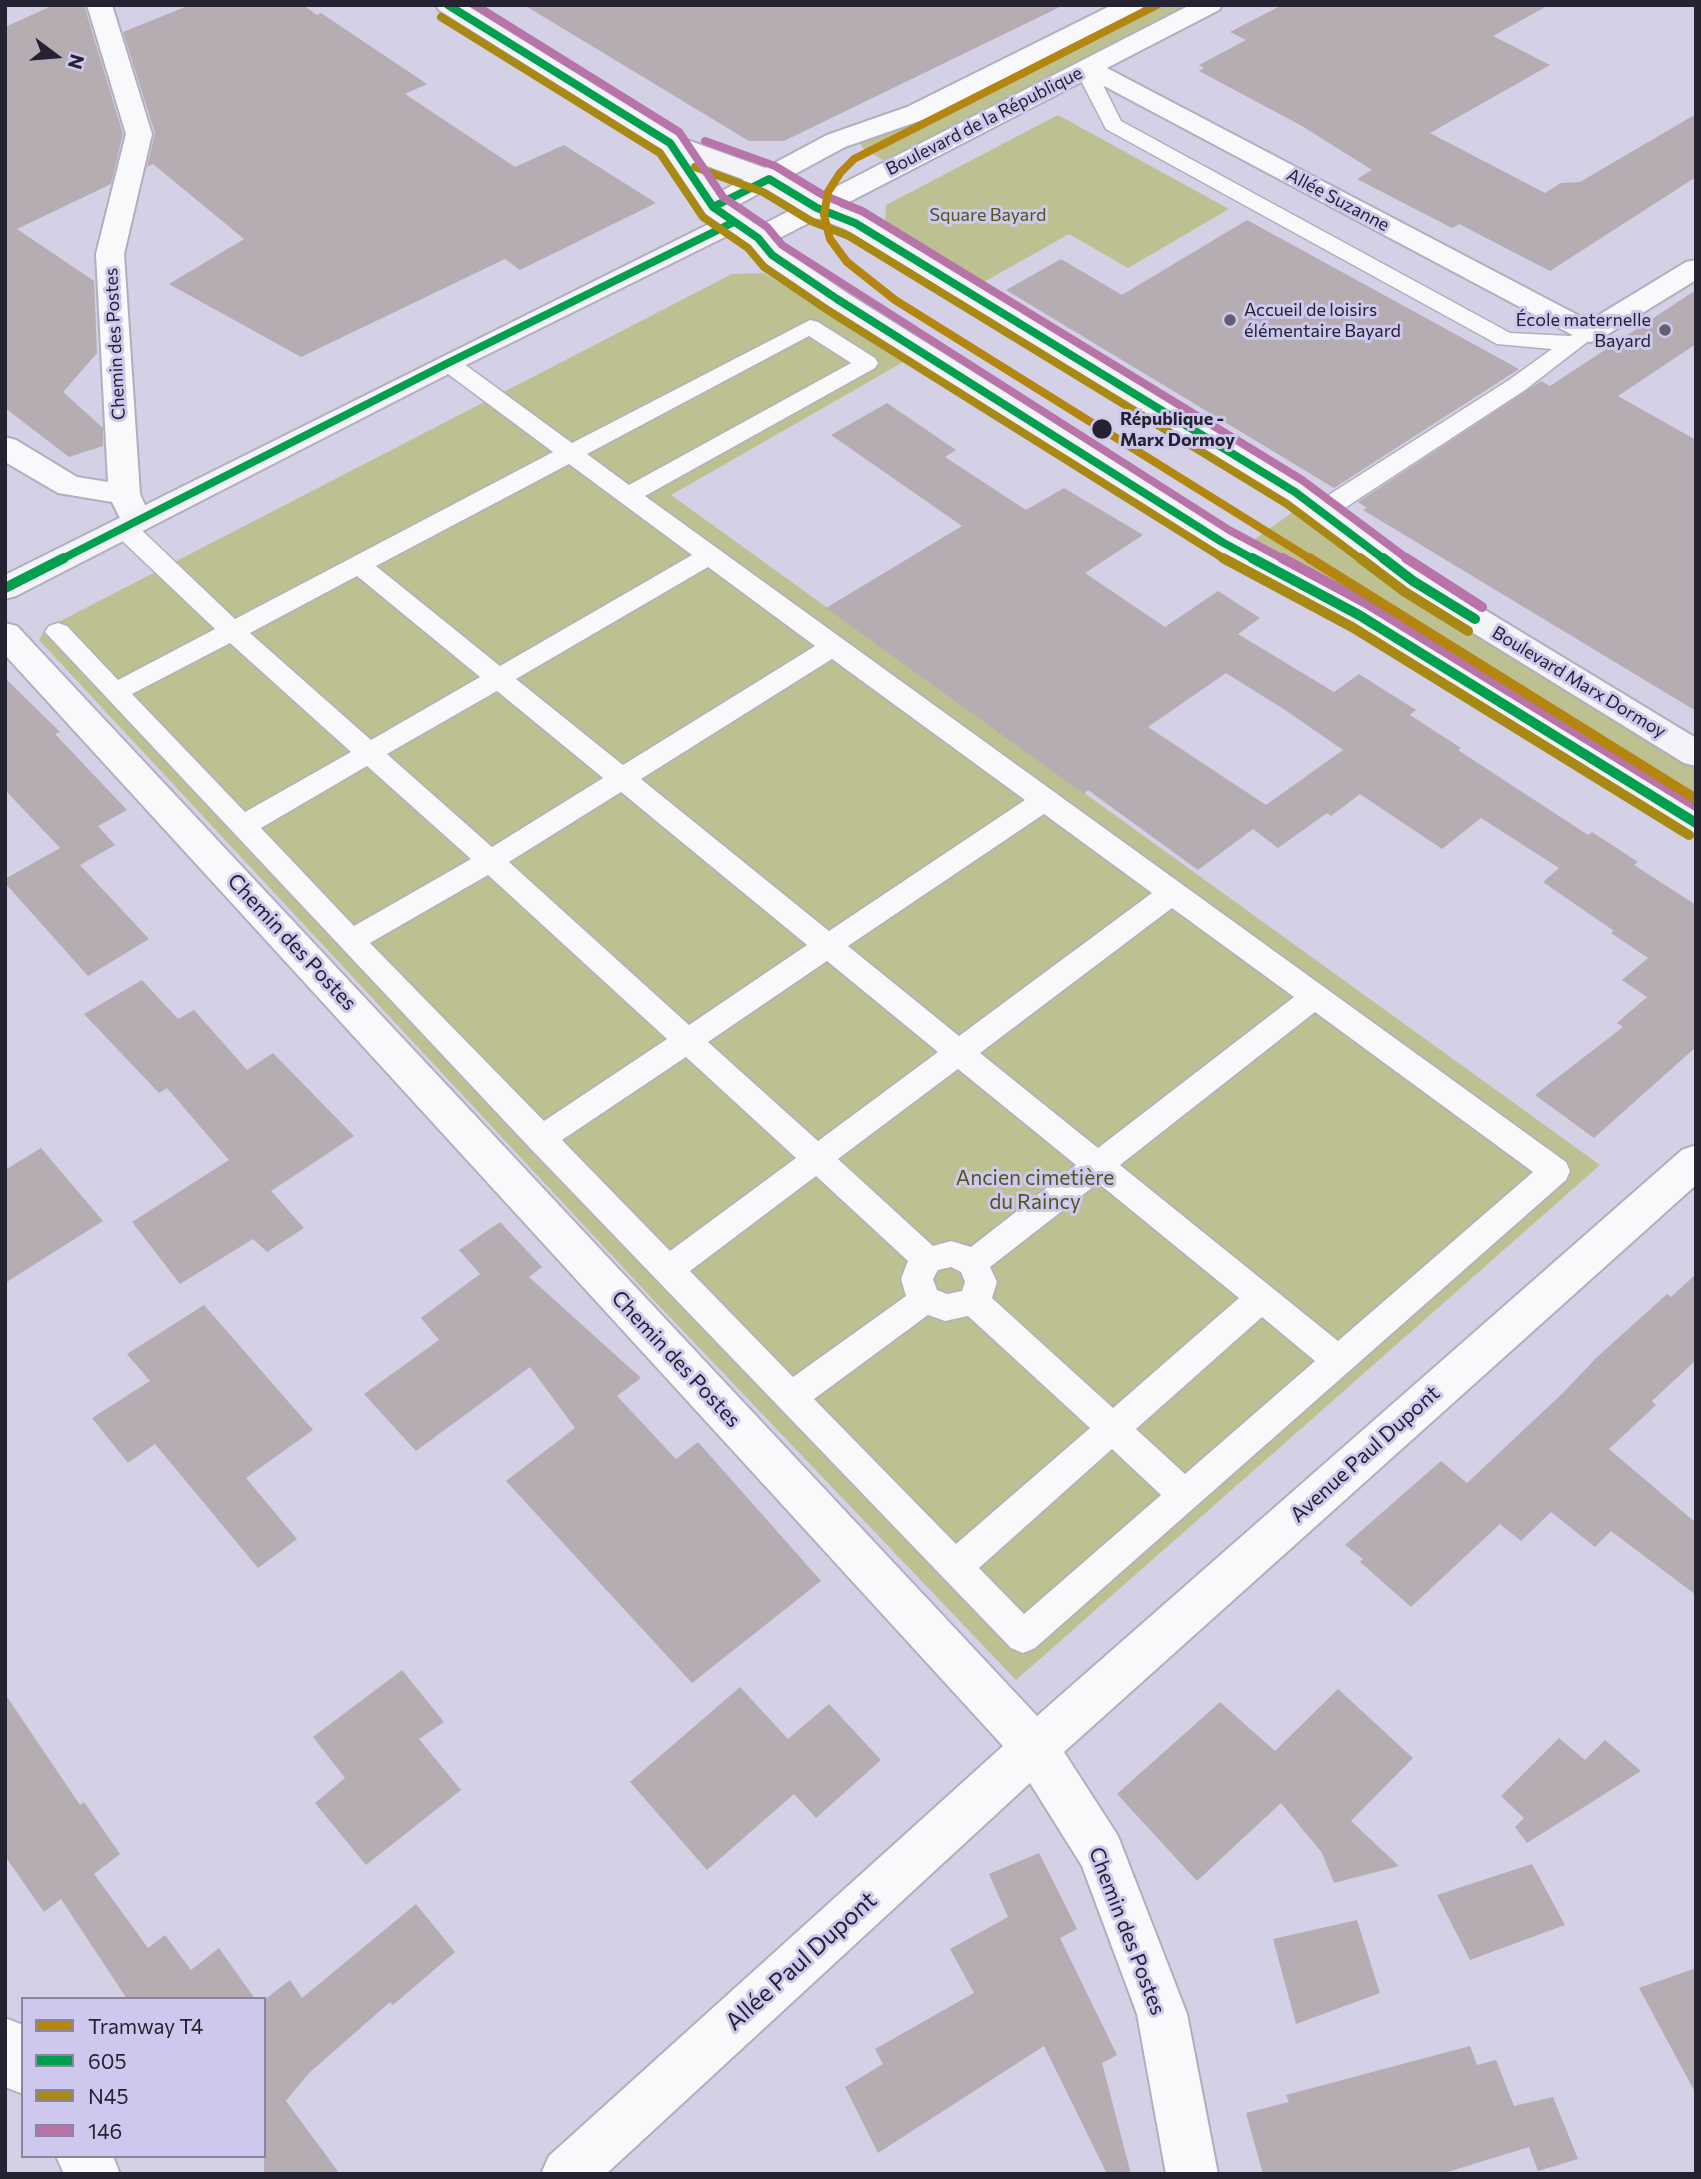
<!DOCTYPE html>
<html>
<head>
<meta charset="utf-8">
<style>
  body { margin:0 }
  #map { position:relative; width:1701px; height:2179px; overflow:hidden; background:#d4d0e6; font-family:Commissioner,sans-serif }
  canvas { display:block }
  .frame { position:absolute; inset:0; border:7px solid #252231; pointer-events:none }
  .legend { position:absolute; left:21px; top:1997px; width:245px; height:161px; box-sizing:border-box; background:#cec8ee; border:2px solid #8a86a2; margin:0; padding:9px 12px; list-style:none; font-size:21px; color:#252231 }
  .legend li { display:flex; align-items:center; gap:14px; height:35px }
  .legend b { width:35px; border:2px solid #8a86a2 }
  .north { position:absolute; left:21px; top:21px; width:70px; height:70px; -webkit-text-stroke:5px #cec8ee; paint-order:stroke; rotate:106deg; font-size:19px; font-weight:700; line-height:28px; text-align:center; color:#252231 }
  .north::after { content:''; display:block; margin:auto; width:24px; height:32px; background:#252231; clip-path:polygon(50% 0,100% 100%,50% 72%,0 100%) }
</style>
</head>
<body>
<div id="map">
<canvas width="1701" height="2179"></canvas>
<div class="frame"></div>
<ul class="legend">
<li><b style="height:9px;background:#b4850f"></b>Tramway T4</li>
<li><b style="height:9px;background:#029f4f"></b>605</li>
<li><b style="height:9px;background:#a88915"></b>N45</li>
<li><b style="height:9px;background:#b874a9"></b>146</li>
</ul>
<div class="north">N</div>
</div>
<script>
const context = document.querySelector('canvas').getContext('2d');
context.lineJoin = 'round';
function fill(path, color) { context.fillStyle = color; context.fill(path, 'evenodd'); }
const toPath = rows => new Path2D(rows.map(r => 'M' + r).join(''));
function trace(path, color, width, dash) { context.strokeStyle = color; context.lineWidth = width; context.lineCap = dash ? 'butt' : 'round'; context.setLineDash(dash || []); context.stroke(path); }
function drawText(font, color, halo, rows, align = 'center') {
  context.font = font + ' Commissioner,sans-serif'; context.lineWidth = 6; context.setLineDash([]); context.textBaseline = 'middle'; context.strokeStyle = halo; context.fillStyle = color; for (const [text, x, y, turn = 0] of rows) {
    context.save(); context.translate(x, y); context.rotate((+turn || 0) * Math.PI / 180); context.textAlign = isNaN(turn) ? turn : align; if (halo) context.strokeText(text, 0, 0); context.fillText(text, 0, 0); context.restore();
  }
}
fill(toPath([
  [1146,5,1196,5,888,163,861,147,863,146,857,142,911,122],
  [1058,115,1229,209,1128,268,1069,234,984,282,885,222,886,205],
  [764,273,905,361,671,495,1600,1165,1016,1680,645,1291,39,640,45,629,732,274],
  [1300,507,1395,581,1696,768,1696,807,1367,600,1248,544]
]), '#bdc091');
fill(toPath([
  [54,5,84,5,123,134,111,184,17,229,94,281,97,353,63,392,103,428,103,446,69,457,5,408,5,27],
  [190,5,303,5,317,15,321,13,427,84,405,94,515,167,564,145,656,203,520,270,505,259,301,357,169,284,244,239,153,164,147,167,155,133,123,32],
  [524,5,1064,5,784,141,749,141],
  [1282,5,1549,5,1493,36,1550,65,1430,133,1545,193,1561,183,1580,182,1696,114,1696,177,1550,271,1459,224,1452,228,1357,179,1372,170,1302,126,1199,71,1204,68,1199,65,1246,40,1230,32],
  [1247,220,1519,369,1334,488,1006,290,1061,259,1122,295],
  [1696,290,1696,344,1618,396,1696,440,1696,711,1363,510,1367,508,1358,502,1541,381,1550,386],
  [887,403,956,450,945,457,1026,510,1064,488,1143,535,1085,573,1165,627,1218,591,1260,618,1238,634,1334,692,1359,674,1416,710,1410,715,1461,748,1458,750,1588,835,1592,832,1638,862,1634,865,1696,905,1696,1047,1594,1138,1535,1095,1623,1027,1617,1023,1647,997,1622,980,1648,958,1611,933,1614,931,1543,882,1559,868,1481,818,1442,849,1360,794,1331,816,1327,813,1278,848,1253,829,1198,870,1088,790,1084,794,826,608,962,526,831,435],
  [1226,673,1285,710,1343,750,1266,805,1148,727],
  [5,678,60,732,55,734,127,810,98,826,115,845,80,865,149,939,88,976,5,883,5,879,60,848,5,790],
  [142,980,178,1019,194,1010,247,1070,273,1053,354,1136,271,1191,304,1228,267,1252,253,1239,180,1284,132,1222,229,1160,167,1088,159,1093,84,1014],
  [41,1148,103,1221,5,1283,5,1170],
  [500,1222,542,1267,529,1277,641,1378,617,1396,676,1459,698,1442,821,1581,692,1683,506,1481,575,1428,530,1367,416,1451,364,1394,439,1340,421,1318,480,1274,459,1250],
  [1696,1274,1696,1360,1652,1401,1656,1405,1609,1449,1696,1523,1696,1595,1611,1531,1595,1547,1551,1512,1521,1541,1500,1524,1411,1607,1360,1562,1363,1559,1345,1545,1441,1461,1467,1483,1564,1392,1596,1358,1667,1294,1671,1297],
  [204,1305,313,1430,246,1478,297,1539,258,1568,155,1444,128,1463,92,1418,150,1381,127,1354],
  [402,1670,444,1722,419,1739,461,1790,366,1865,315,1803,345,1778,313,1737],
  [740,1687,788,1739,829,1704,881,1760,816,1818,794,1794,707,1870,630,1782],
  [1338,1689,1413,1758,1351,1821,1399,1866,1334,1883,1322,1853,1281,1803,1197,1881,1117,1794,1220,1702,1275,1751],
  [5,1694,80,1805,84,1802,120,1854,94,1874,148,1948,165,1935,191,1970,219,1948,255,1999,127,1999,61,1899,44,1912,5,1856],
  [1559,1738,1585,1760,1605,1740,1641,1771,1527,1843,1515,1827,1524,1818,1501,1796],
  [1039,1853,1077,1929,1060,1938,1117,2055,1102,2063,1131,2174,1107,2174,1044,2046,878,2153,845,2087,883,2064,875,2049,974,1993,950,1949,1008,1917,989,1874],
  [1532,1864,1565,1925,1470,1960,1437,1895],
  [416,1904,455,1952,393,2005,390,2002,308,2074,286,2101,340,2174,264,2174,264,2000,290,1980,302,1998],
  [1357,1920,1380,1993,1296,2024,1273,1939],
  [1696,1968,1696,2094,1639,1988],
  [1470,2046,1477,2065,1496,2060,1514,2106,1553,2097,1578,2159,1538,2171,1529,2147,1441,2174,1263,2174,1246,2113,1289,2102,1286,2095]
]), '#b5adb2');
const lane = toPath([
  [1085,63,1092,65,1095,69,1121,121,1510,333,1570,336,1580,332,1588,334,1591,339,1525,390,1331,517,1322,519,1313,517,1310,511,1313,505,1509,380,1552,349,1497,344,1106,129,1075,69,1078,65,1085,63],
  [810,320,818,322,875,358,878,363,875,368,645,496,1566,1162,1570,1171,1566,1180,1035,1648,1023,1653,1011,1648,530,1148,45,632,49,626,58,623,67,626,118,680,215,629,114,533,111,527,114,521,123,519,132,521,235,619,553,452,440,368,437,363,440,358,456,358,572,443,810,320],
  [809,336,851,363,629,485,587,454,809,336],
  [569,464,692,555,500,666,376,566,569,464],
  [708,567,815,646,623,765,516,679,708,567],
  [357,576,480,677,371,740,250,633,357,576],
  [230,643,351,752,245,812,132,694,230,643],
  [832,659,1025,800,829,931,641,779,832,659],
  [497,691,603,778,492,847,387,754,497,691],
  [367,766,471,859,354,926,261,828,367,766],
  [621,792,807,945,689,1025,509,862,621,792],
  [1044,814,1152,893,959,1036,848,946,1044,814],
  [488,875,667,1039,544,1121,370,943,488,875],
  [1172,908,1294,997,1098,1148,980,1053,1172,908],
  [827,961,938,1052,818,1141,708,1042,827,961],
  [1315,1012,1533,1172,1338,1341,1120,1165,1315,1012],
  [686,1057,796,1158,670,1251,562,1140,686,1057],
  [958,1069,1076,1165,971,1247,951,1241,933,1246,838,1159,958,1069],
  [816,1176,908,1261,901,1279,906,1296,793,1377,690,1271,816,1176],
  [1098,1183,1239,1298,1113,1408,992,1298,997,1282,990,1267,1098,1183],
  [951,1267,961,1272,965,1282,962,1291,947,1294,937,1290,933,1279,938,1270,951,1267],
  [928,1315,945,1321,968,1316,1090,1428,956,1544,814,1399,928,1315],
  [1262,1317,1315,1361,1185,1474,1136,1429,1262,1317],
  [1112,1449,1161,1495,1024,1614,979,1568,1112,1449]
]);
const street = toPath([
  [87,5,112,5,152,134,124,254,140,494,152,521,147,528,136,531,125,528,112,502,58,493,5,462,5,437,16,440,77,477,108,482,96,254,126,134,87,5],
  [1112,5,1144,5,1141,10,925,119,845,147,723,213,713,215,703,213,699,207,703,201,827,135,907,107,1112,5],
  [1190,5,1222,5,1219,10,1107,68,1589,321,1686,262,1696,260,1696,280,1600,339,1590,342,1580,339,1106,87,1087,79,768,244,758,246,748,244,744,238,748,232,1190,5],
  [5,623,17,626,1037,1716,1682,1150,1696,1145,1696,1185,1064,1752,1118,1836,1187,2014,1218,2174,1166,2174,1137,2014,1082,1866,1030,1783,606,2174,541,2174,549,2156,1003,1746,5,655,5,623],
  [5,2018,23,2025,23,2094,5,2087,5,2018],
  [56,2156,113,2156,120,2174,64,2174,56,2156]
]);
const secondary = toPath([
  [436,5,466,5,679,137,779,173,827,202,865,217,1306,485,1424,573,1696,738,1696,766,1684,763,1402,589,1284,499,845,229,807,214,759,185,696,162,723,201,768,232,782,249,847,293,1233,535,1371,607,1696,806,1696,836,1684,832,1347,623,1211,549,827,305,762,261,748,244,733,233,458,369,16,596,5,599,5,575,715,221,703,213,660,149,439,10,436,5]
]);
trace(lane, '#b1aebf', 3);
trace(street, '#b1aebf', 4);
trace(secondary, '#b1aebf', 4);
fill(lane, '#f9f8fb');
fill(street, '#f9f8fb');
fill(secondary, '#f3f3f8');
trace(toPath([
  [448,5,670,143,713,207,758,238,772,255,837,299,1222,542,1255,560],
  [713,207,769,179,817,208,855,223,1295,492,1385,560],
  [60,560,448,363,734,222]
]), '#029f4f', 8);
trace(toPath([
  [1252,558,1359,615,1696,823],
  [1383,558,1413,581,1475,619],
  [5,588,64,558]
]), '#029f4f', 10);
trace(toPath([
  [441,17,660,153,703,217,748,248,764,267,829,311,1226,560],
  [695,167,763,192,811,221,849,236,1287,504,1362,560]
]), '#a88915', 8);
trace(toPath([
  [1223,558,1352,627,1689,835],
  [1360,558,1405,592,1468,631]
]), '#a88915', 10);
trace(toPath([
  [475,5,679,132,723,197,767,227,782,245,1229,530,1285,560],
  [705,141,775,166,823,195,862,211,1302,480,1409,560]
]), '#b874a9', 8);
trace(toPath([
  [1282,558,1366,603,1696,806],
  [1406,558,1482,607]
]), '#b874a9', 10);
trace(toPath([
  [1157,5,854,159,840,173,828,192,824,215,830,239,847,262,895,300,1312,560]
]), '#b4850f', 8);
trace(toPath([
  [1309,558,1696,799]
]), '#b4850f', 10);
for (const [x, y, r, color] of [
  [1230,320,7,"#625f70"],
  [1665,330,7,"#625f70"],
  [1102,429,11,"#252231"]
]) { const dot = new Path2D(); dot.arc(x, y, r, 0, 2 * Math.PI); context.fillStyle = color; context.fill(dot); trace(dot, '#cec8ee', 2.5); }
drawText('18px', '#252231', '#cec8ee', [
  ["Boulevard de la République",984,121,-27],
  ["Allée Suzanne",1338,200,28],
  ["Chemin des Postes",115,344,-93],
  ["Boulevard Marx Dormoy",1579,682,31]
]);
drawText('18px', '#51551b', '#cec8ee', [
  ["Square Bayard",988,215]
]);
drawText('18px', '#252231', '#cec8ee', [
  ["Accueil de loisirs",1244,310],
  ["élémentaire Bayard",1244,331],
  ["École maternelle",1651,320,"right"],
  ["Bayard",1651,341,"right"]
], 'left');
drawText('bold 18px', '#252231', '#cec8ee', [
  ["République -",1120,419],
  ["Marx Dormoy",1120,440]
], 'left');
drawText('21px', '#252231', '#cec8ee', [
  ["Chemin des Postes",292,942,47],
  ["Chemin des Postes",676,1359,47],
  ["Avenue Paul Dupont",1365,1454,-42],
  ["Chemin des Postes",1127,1931,69]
]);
drawText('21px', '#51551b', '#cec8ee', [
  ["Ancien cimetière",1035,1178],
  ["du Raincy",1035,1202]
]);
drawText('24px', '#252231', '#cec8ee', [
  ["Allée Paul Dupont",801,1961,-42]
]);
</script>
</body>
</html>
